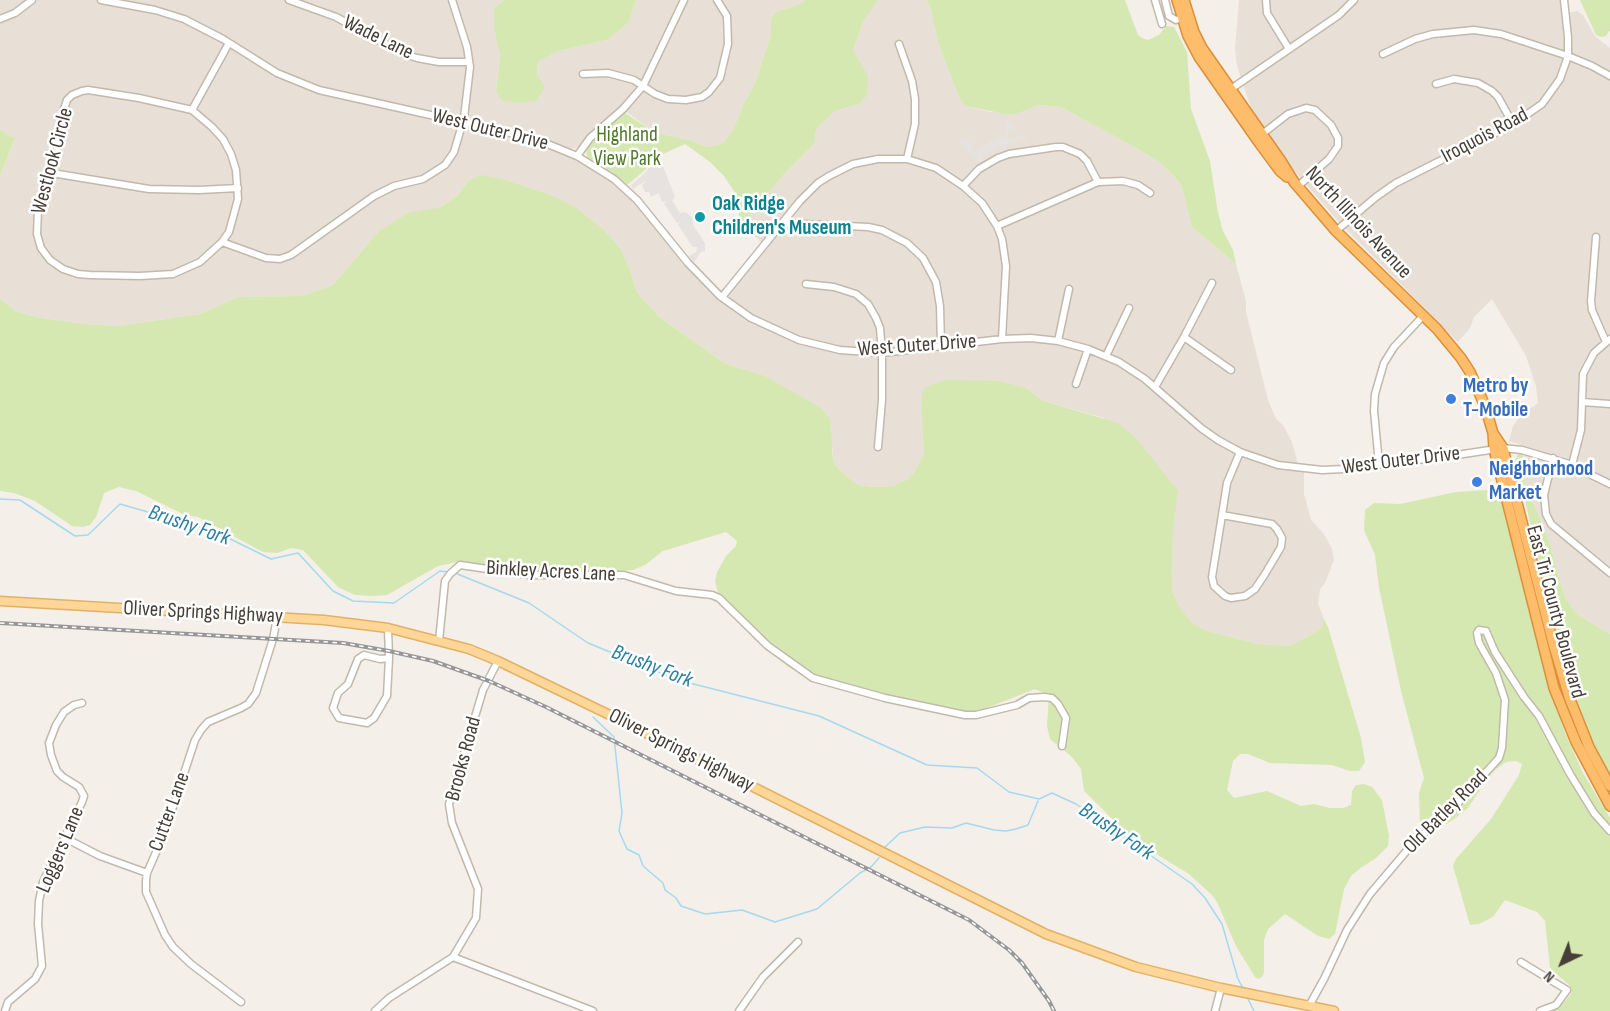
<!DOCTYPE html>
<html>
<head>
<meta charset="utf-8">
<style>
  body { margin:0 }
  #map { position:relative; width:1610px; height:1011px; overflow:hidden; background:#f4efe8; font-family:"Sofia Sans Condensed",sans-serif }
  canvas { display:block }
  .north { position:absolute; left:1532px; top:933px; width:60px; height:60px; -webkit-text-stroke:4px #fff; paint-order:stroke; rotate:223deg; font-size:16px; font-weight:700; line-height:24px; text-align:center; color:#473f37 }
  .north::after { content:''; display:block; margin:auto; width:21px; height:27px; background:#473f37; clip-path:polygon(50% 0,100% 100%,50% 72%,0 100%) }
</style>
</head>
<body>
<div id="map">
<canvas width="1610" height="1011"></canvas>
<div class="north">N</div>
</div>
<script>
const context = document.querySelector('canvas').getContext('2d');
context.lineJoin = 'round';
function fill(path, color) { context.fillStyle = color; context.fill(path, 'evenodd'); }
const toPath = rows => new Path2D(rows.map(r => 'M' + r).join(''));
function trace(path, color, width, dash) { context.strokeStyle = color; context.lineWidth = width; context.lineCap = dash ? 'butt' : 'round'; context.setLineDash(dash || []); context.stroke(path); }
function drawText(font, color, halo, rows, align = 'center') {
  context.font = font + ' "Sofia Sans Condensed",sans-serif'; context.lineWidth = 5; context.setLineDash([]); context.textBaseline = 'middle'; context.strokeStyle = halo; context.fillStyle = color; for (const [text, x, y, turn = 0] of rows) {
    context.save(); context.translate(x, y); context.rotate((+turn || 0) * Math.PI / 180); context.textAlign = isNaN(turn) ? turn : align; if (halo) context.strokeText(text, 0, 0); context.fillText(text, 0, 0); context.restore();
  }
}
fill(toPath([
  [0,0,504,0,494,8,494,29,500,55,496,91,537,75,538,62,558,51,607,40,629,22,636,0,805,0,800,4,776,12,771,18,771,34,754,86,745,101,733,130,722,144,706,147,693,141,654,132,621,108,590,133,579,147,572,149,569,155,604,176,633,201,654,223,689,269,716,296,721,290,726,288,761,242,742,223,786,172,811,147,815,141,816,130,822,123,835,111,859,104,867,76,853,50,864,20,874,4,878,0,926,0,931,9,938,43,960,100,966,106,991,112,1027,109,1039,105,1061,107,1136,148,1158,161,1173,175,1182,187,1192,227,1236,264,1246,301,1246,312,1268,400,1276,419,1283,425,1292,442,1300,471,1304,472,1304,494,1311,520,1324,534,1332,549,1334,560,1325,583,1320,589,1318,604,1324,619,1321,629,1290,646,1257,644,1208,631,1193,624,1179,606,1172,591,1173,530,1104,418,1044,401,1026,388,921,407,924,454,915,471,908,479,893,486,874,487,858,485,839,470,833,460,833,449,763,375,726,364,659,317,637,292,628,265,621,249,604,230,551,195,506,180,468,181,457,196,439,208,378,232,333,285,302,296,238,297,200,314,118,326,84,324,35,317,16,311,0,299,0,176,15,140,0,130],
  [1239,0,1560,0,1562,14,1577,11,1583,15,1595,36,1610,48,1610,634,1578,615,1566,600,1548,538,1525,482,1524,446,1509,441,1513,426,1521,415,1538,403,1536,386,1526,356,1492,299,1474,317,1470,328,1458,342,1339,222,1290,166,1253,114,1237,66,1235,49]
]), '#e8e0d6');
fill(toPath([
  [504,0,636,0,629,22,607,40,558,51,538,62,537,75,545,87,536,101,520,103,502,101,496,91,500,56,494,29,494,8],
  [805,0,878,0,864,20,853,50,868,76,867,95,859,104,835,111,822,123,816,130,815,141,811,147,786,172,742,223,739,216,736,194,723,175,710,162,685,144,656,157,645,170,627,185,587,157,586,149,592,140,625,113,654,132,693,141,706,147,722,144,733,130,745,101,754,86,771,34,771,18,776,12,800,4],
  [926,0,1125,0,1138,35,1142,38,1148,40,1159,35,1166,26,1174,27,1187,52,1191,109,1210,161,1218,213,1223,231,1233,250,1236,264,1192,227,1182,187,1173,175,1158,161,1136,148,1061,107,1039,105,1015,114,1005,114,966,106,960,100,938,43,931,9],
  [1580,0,1610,0,1610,30,1606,36,1601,37,1596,35],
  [0,130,15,139,0,176],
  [481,175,506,180,551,195,576,208,604,230,621,249,628,265,637,292,659,317,726,364,763,375,821,408,830,419,833,460,839,470,858,485,874,487,893,486,908,479,915,471,924,454,921,407,922,394,925,387,946,380,999,381,1026,388,1044,401,1118,423,1136,438,1178,491,1173,530,1172,591,1179,606,1193,624,1208,631,1257,644,1290,646,1321,629,1324,619,1328,627,1361,738,1365,762,1359,771,1350,771,1332,765,1270,763,1248,754,1240,754,1233,761,1227,790,1234,798,1267,791,1301,806,1314,804,1330,808,1343,808,1351,805,1352,791,1356,785,1364,784,1372,787,1382,800,1389,836,1388,846,1376,858,1362,867,1351,876,1344,889,1335,934,1329,939,1318,936,1285,914,1268,929,1264,940,1264,973,1262,977,1258,979,1255,977,1236,946,1217,902,1213,896,1189,874,1135,841,1084,791,1081,769,1072,757,1050,739,1047,726,1049,695,1035,689,974,713,952,713,810,678,788,667,754,639,720,601,715,581,717,572,726,556,736,546,737,541,726,532,663,551,645,565,633,570,576,573,522,571,462,561,438,566,387,595,373,596,355,595,338,587,303,550,291,548,277,553,263,552,198,517,185,515,136,491,119,487,104,493,96,517,90,525,83,527,72,526,35,501,14,493,0,491,0,299,16,311,35,317,84,324,118,326,200,314,238,297,302,296,333,285,378,232,408,213,439,208,457,196,468,181],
  [1523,453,1525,482,1548,538,1566,600,1578,615,1610,634,1610,776,1595,749,1580,715,1562,663,1525,500,1514,463,1518,454],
  [1488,490,1495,491,1500,494,1546,678,1565,733,1583,773,1610,818,1610,1011,1551,1011,1559,1008,1571,994,1570,986,1550,968,1545,921,1537,912,1505,900,1493,917,1479,924,1470,925,1453,866,1456,859,1491,819,1519,775,1522,764,1516,761,1506,762,1496,769,1488,778,1468,808,1453,820,1446,824,1436,819,1426,827,1423,829,1420,827,1419,793,1424,778,1401,691,1379,588,1375,555,1364,530,1365,510,1374,503,1400,504,1456,492]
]), '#d5e8b1');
fill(toPath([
  [1004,119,1017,126,1017,128,1009,131,1006,140,1025,135,1026,139,1006,144,1006,147,1009,151,1006,151,1001,147,981,157,985,161,981,163,959,143,962,139,970,143,973,145,972,149,977,154,977,148,1001,136,1003,140,1007,130],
  [659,156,675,197,672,200,680,213,685,212,692,217,693,225,705,243,705,251,701,252,694,262,689,256,696,252,697,247,693,247,678,225,680,222,677,223,664,204,666,201,662,202,659,193,651,197,649,192,645,192,642,185,645,182,645,181,633,189,630,186,645,173]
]), '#e5e2e0');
trace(toPath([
  [0,499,20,500,75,536,88,535,120,504,214,531,271,559,298,553,333,591,353,601,394,603,440,571,448,572],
  [455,573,529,603,588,643,678,680,819,716,927,765,977,768,1009,792,1039,799,1052,793,1076,804,1192,884,1205,898,1222,924,1238,979,1244,990],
  [593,717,614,737,622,813,619,831,627,849,639,855,643,866,663,883,665,890,676,898,681,906,705,914,742,910,775,922,817,909,860,873,871,867,879,858],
  [884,848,900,833,925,827,952,828,966,823,994,830,1006,831,1016,829,1028,825,1038,801],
  [1247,997,1254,1011]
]), '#a5d9f0', 1.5);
const minor = toPath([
  [101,0,155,10,184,19,223,39,277,73,319,90,533,138,577,156,614,179,637,200,688,263,720,296,751,318,799,340,840,350,882,353,1002,339,1031,338,1058,341,1088,349,1119,362,1145,379,1201,428,1218,440,1240,452,1278,465,1322,470,1344,469,1450,456,1503,448,1522,450,1569,464,1610,484],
  [289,0,336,17,404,54,417,58,439,62,469,62],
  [1155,0,1162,24],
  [1165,0,1169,16,1176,20,1185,17],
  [1266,0,1267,13,1289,49],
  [0,19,15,13,32,0],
  [899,44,912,81,915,99,915,124,907,159],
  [1383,54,1415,39,1433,34,1474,30,1501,34,1568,56,1592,66,1610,76],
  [583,74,608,73,634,80,655,94,668,99,686,100,702,97,709,92,720,78,728,44,727,16,717,0],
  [1436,84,1454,79,1478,83,1492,91,1498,97,1513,124],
  [88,90,139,98,192,110,212,127,223,139,231,154,236,170,238,199,229,232,222,242,200,262,173,274,140,276,90,275,78,274,63,269,50,260,41,248,37,234,38,210,55,163,64,109,67,100,72,95,82,91,88,90],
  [1228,91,1339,15,1354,0],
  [192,110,229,43],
  [1261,135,1288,114,1306,108,1315,110,1331,125,1338,138,1338,146,1329,159,1297,187],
  [577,156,590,138,623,109,643,86,684,0],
  [52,173,149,189,199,190,238,188],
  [963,186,979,169,998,158,1009,154,1056,147,1063,147,1080,154,1087,161,1098,182],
  [782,223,868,227,882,230,907,243,923,258,936,282,940,306,941,347],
  [997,226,1098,182,1123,181,1138,185,1150,193],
  [1336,231,1376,197,1396,183,1513,124,1542,104,1560,79,1568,56,1568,37,1564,0],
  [1596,237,1591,301,1592,310,1606,342],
  [222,242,266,258,280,259,291,255,374,196,394,186,423,179,445,165,454,152,464,118,470,67,467,47,452,0],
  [806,284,834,287,856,294,868,304,876,318,880,328,882,353,882,400,878,447],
  [722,297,800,201,818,183,829,176,853,164,878,159,907,159,936,168,963,186,982,203,997,226,1002,239,1006,266,1002,339],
  [1184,337,1231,370],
  [1058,341,1069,289],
  [1106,356,1129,308],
  [1076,384,1088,349],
  [1155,387,1184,337,1212,283],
  [1582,402,1610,404],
  [1553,458,1544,495,1546,514,1551,524,1610,573],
  [1379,464,1374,411,1375,394,1384,363,1394,347,1423,316],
  [1572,465,1581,430,1583,374,1594,353,1610,339],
  [1222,515,1272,524,1277,529,1282,538,1281,547,1265,574,1255,589,1245,596,1231,598,1225,596,1214,586,1212,577,1222,515],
  [1222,515,1227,483,1240,452],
  [388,628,389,658],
  [439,641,445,581,450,574,460,565,529,575,624,575,676,591,712,595,719,598,768,646,813,678,885,698,965,715,976,715,1017,705,1029,698,1044,697,1052,698,1058,704,1066,718,1062,746],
  [364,655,380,659,389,658,387,696,374,718,367,723,339,718,333,708,338,693,348,684,358,659,364,655],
  [65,838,100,856,147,873],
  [453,957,593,1011],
  [1521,962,1567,990,1556,1005,1540,1011],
  [241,1002,191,964,173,947,165,935,146,892,146,881,147,873,164,834,195,740,201,730,208,722,241,708,248,704,256,693,273,639,277,618],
  [1309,1006,1324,979,1347,930,1370,894,1415,841,1448,814,1499,758,1502,748,1505,700,1496,673,1479,643,1477,633,1479,630,1486,631,1495,652,1524,697,1539,716,1570,774,1594,813,1610,831],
  [5,1011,8,1002,35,979,42,966,38,924,39,901,43,882,82,802,84,796,79,787,63,777,57,771,51,755,49,743,56,725,64,712,74,705,82,703],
  [375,1011,389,998,453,957,476,918,478,889,452,823,449,804,483,690,498,661],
  [739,1011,763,977,798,942],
  [1215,1011,1221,988]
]);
const major = toPath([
  [0,601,324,620,388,628,469,649,498,661,616,718,1046,934,1136,967,1221,988,1334,1011]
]);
const highway = toPath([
  [1177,0,1188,36,1199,57,1260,144,1280,171,1287,177],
  [1184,0,1194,32,1202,48,1281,161,1294,182,1336,231,1437,329,1461,358,1470,372,1485,406,1493,433,1494,449,1554,688,1576,742,1610,806],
  [1493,433,1503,448,1553,643,1569,697,1589,747,1610,786]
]);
trace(minor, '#c2b9ad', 9);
trace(major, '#e3b166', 11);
trace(highway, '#dd8f39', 12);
trace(minor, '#fff', 6);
trace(major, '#fed697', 8);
trace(highway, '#fdbd6a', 9);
const rail = toPath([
  [0,623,343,643,389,651,433,661,489,681,546,707,969,920,1009,950,1022,963,1049,1001,1054,1011]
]);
trace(rail, '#979797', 4);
trace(rail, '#fff', 1.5, [4.5]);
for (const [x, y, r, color] of [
  [700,217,6,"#0f9aa8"],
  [1451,399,6,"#3f7fe0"],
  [1477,482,6,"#3f7fe0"]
]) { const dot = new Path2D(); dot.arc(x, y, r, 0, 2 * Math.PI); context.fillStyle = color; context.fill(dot); trace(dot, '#fff', 2); }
drawText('21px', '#473f37', '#fff', [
  ["Wade Lane",378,38,26],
  ["West Outer Drive",490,130,14],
  ["Iroquois Road",1485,136,-28],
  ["Westlook Circle",53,161,-75],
  ["North Illinois Avenue",1358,223,47],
  ["West Outer Drive",917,346,-4],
  ["West Outer Drive",1401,461,-7],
  ["Binkley Acres Lane",551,572,3],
  ["East Tri County Boulevard",1555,612,75],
  ["Oliver Springs Highway",203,613,3],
  ["Oliver Springs Highway",681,751,27],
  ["Brooks Road",464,759,-75],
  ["Cutter Lane",170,812,-70],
  ["Old Batley Road",1446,812,-45],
  ["Loggers Lane",61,850,-67]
]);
drawText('21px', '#50792a', '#fff', [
  ["Highland",627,136],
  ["View Park",627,160]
]);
drawText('bold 21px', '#0d838f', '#fff', [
  ["Oak Ridge",712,205],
  ["Children's Museum",712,229]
], 'left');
drawText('bold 21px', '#366cbe', '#fff', [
  ["Metro by",1463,387],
  ["T-Mobile",1463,411],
  ["Neighborhood",1489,470],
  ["Market",1489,494]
], 'left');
drawText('italic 22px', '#2d7ea3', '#fff', [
  ["Brushy Fork",189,526,19],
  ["Brushy Fork",652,667,21],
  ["Brushy Fork",1116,832,34]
]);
</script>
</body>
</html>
